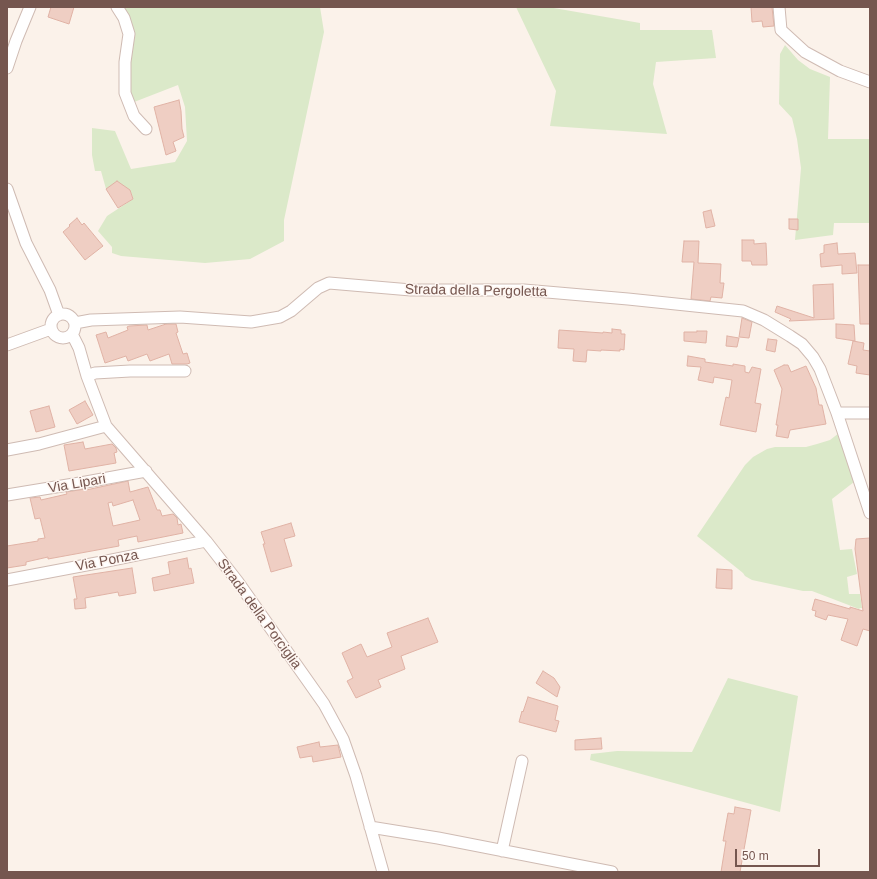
<!DOCTYPE html>
<html>
<head>
<meta charset="utf-8">
<style>
  body { margin:0 }
  #map { position:relative; width:877px; height:879px; overflow:hidden; background:#fbf2ea; font-family:Helvetica,sans-serif }
  canvas { display:block }
  .frame { position:absolute; inset:0; border:8px solid #75564f; pointer-events:none }
  .scale { position:absolute; left:735px; top:849px; width:85px; height:18px; box-sizing:border-box; border:2px solid #75564f; border-top:0; padding-left:5px; font-size:12px; line-height:14px; white-space:nowrap; color:#75564f; -webkit-text-stroke:3px #fef6f1; paint-order:stroke }
</style>
</head>
<body>
<div id="map">
<canvas width="877" height="879"></canvas>
<div class="frame"></div>
<div class="scale">50 m</div>
</div>
<script>
const context = document.querySelector('canvas').getContext('2d');
context.lineJoin = 'round';
function fill(path, color) { context.fillStyle = color; context.fill(path, 'evenodd'); }
const toPath = rows => new Path2D(rows.map(r => 'M' + r).join(''));
function trace(path, color, width, dash) { context.strokeStyle = color; context.lineWidth = width; context.lineCap = dash ? 'butt' : 'round'; context.setLineDash(dash || []); context.stroke(path); }
function drawText(font, color, halo, rows, align = 'center') {
  context.font = font + ' Helvetica,sans-serif'; context.lineWidth = 3; context.setLineDash([]); context.textBaseline = 'middle'; context.strokeStyle = halo; context.fillStyle = color; for (const [text, x, y, turn = 0] of rows) {
    context.save(); context.translate(x, y); context.rotate((+turn || 0) * Math.PI / 180); context.textAlign = isNaN(turn) ? turn : align; if (halo) context.strokeText(text, 0, 0); context.fillText(text, 0, 0); context.restore();
  }
}
fill(toPath([
  [117,7,320,7,324,32,284,220,284,241,250,259,205,263,121,256,112,253,112,247,98,231,107,216,133,199,130,190,106,189,101,171,95,171,92,155,92,128,115,131,131,169,175,162,187,141,185,107,178,85,129,104,129,34],
  [516,7,548,7,640,23,640,30,712,30,716,58,656,62,653,84,667,134,550,126,556,91],
  [785,45,798,60,810,69,830,77,828,139,870,139,870,223,834,223,833,235,795,240,801,168,797,139,792,118,779,104,780,54],
  [839,433,854,482,832,499,840,550,852,549,857,574,847,577,849,594,860,594,862,608,860,608,859,609,812,591,803,591,752,580,745,576,743,573,697,536,745,465,753,457,767,449,775,447,806,447,817,444,830,440],
  [728,678,798,696,780,812,590,760,591,754,617,751,692,752]
]), '#dbe9c9');
const building = toPath([
  [51,7,74,7,69,24,48,17,51,7],
  [751,7,772,7,774,26,763,27,762,21,752,22,751,7],
  [179,100,181,111,182,129,184,137,173,142,176,151,166,155,154,107,179,100],
  [117,181,130,190,133,199,118,208,106,189,117,181],
  [711,210,715,226,706,228,703,212,711,210],
  [77,218,82,225,84,223,103,246,85,260,63,232,70,226,69,225,77,218],
  [789,219,798,219,798,230,789,229,789,219],
  [742,240,754,240,754,244,766,243,767,265,752,265,751,261,742,261,742,240],
  [684,241,699,241,698,263,721,264,720,283,724,283,722,298,711,297,710,301,691,299,694,262,682,262,684,241],
  [837,243,838,254,855,253,857,273,842,274,842,265,821,267,820,254,824,253,824,245,837,243],
  [858,265,870,265,870,324,860,324,858,265],
  [833,284,834,319,789,321,791,319,775,312,777,306,814,318,813,285,833,284],
  [742,318,752,322,749,338,739,337,742,318],
  [166,324,176,324,178,332,176,333,183,354,187,353,190,363,187,364,172,364,169,354,150,361,147,354,128,361,126,356,105,363,96,335,106,332,108,338,128,330,127,327,129,326,147,325,148,330,166,324],
  [836,324,854,325,855,341,836,338,836,324],
  [612,329,621,330,621,334,625,334,624,350,620,349,620,351,601,350,601,351,587,350,586,362,573,361,574,349,558,348,559,330,603,333,603,332,612,333,612,329],
  [697,331,707,331,706,343,684,341,684,332,697,332,697,331],
  [727,336,739,338,737,347,726,346,727,336],
  [768,339,777,340,775,352,766,350,768,339],
  [853,341,864,343,863,350,870,351,870,375,856,373,857,366,848,364,853,341],
  [688,356,705,359,705,362,733,366,733,364,745,366,745,372,749,373,752,367,761,369,755,403,761,404,756,432,720,425,726,397,729,398,732,380,714,377,713,383,698,380,701,367,687,366,688,356],
  [784,365,788,365,791,372,806,366,816,388,819,405,822,405,826,424,790,430,788,438,776,436,778,425,776,425,782,389,774,370,784,365],
  [85,401,93,415,77,424,69,410,85,401],
  [49,406,55,427,36,432,30,411,49,406],
  [83,442,85,449,112,444,116,448,117,452,114,453,116,463,69,471,64,445,83,442],
  [128,481,130,492,148,487,157,510,160,510,162,516,173,514,177,518,178,525,181,524,183,533,138,542,137,536,127,538,118,540,119,546,48,559,48,557,26,562,26,565,7,568,7,546,38,541,38,539,45,538,40,518,35,519,30,498,40,497,41,500,67,494,66,492,85,489,86,490,128,481],
  [133,500,140,520,113,526,108,503,112,502,113,506,133,500],
  [291,523,295,536,284,539,292,566,271,572,263,544,265,544,261,532,291,523],
  [870,538,870,631,863,629,857,646,841,640,848,619,828,615,826,620,815,616,816,611,812,610,815,599,850,609,850,607,863,611,855,549,856,539,870,538],
  [187,558,189,569,191,568,194,583,154,591,152,578,170,574,168,562,187,558],
  [132,568,136,593,119,596,118,592,85,598,86,608,75,609,74,599,77,599,73,577,132,568],
  [717,569,732,570,732,589,716,588,717,569],
  [428,618,438,642,401,656,405,669,378,680,381,687,356,698,347,681,353,678,342,653,361,644,367,657,392,647,387,633,428,618],
  [543,671,554,678,560,687,557,697,536,683,543,671],
  [528,697,558,706,555,720,559,721,556,732,519,722,522,711,523,712,528,697],
  [601,738,602,749,575,750,575,740,601,738],
  [319,742,320,747,338,745,341,757,313,762,312,756,300,758,297,747,319,742],
  [735,807,751,810,740,872,721,872,726,841,723,841,728,813,734,814,735,807]
]);
fill(building, '#efcec3');
trace(building, '#e0b2a5', 1);
const minor = toPath([
  [117,7,124,18,129,34,125,62,125,93,134,116,146,129],
  [779,7,781,30,805,52,840,71,870,82],
  [7,68,16,41,30,7],
  [7,189,26,243,50,290,59,315],
  '51 326a12 12 0 1 1 24 0a12 12 0 1 1-24 0Z',
  [75,323,91,320,180,317,251,322,280,317,291,311,318,288,329,283,411,290,524,290,628,299,743,311,764,320,790,336,802,344,813,357,820,369,837,413,870,513],
  [72,334,79,348,87,376,106,426,206,541,238,582,324,704,343,739,356,776,383,872],
  [7,345,51,329],
  [87,376,95,373,130,371,185,371],
  [837,413,870,413],
  [7,450,39,444,106,426],
  [7,495,86,482,146,471],
  [7,580,102,562,206,541],
  [370,827,438,838,612,872],
  [502,851,522,761]
]);
trace(minor, '#cfbbb3', 13);
trace(minor, '#fff', 11);
drawText('14px', '#75564f', '#fef6f1', [
  ["Strada della Pergoletta",476,291,1],
  ["Via Lipari",77,484,-10],
  ["Via Ponza",107,561,-11],
  ["Strada della Porciglia",259,614,54]
]);
</script>
</body>
</html>
